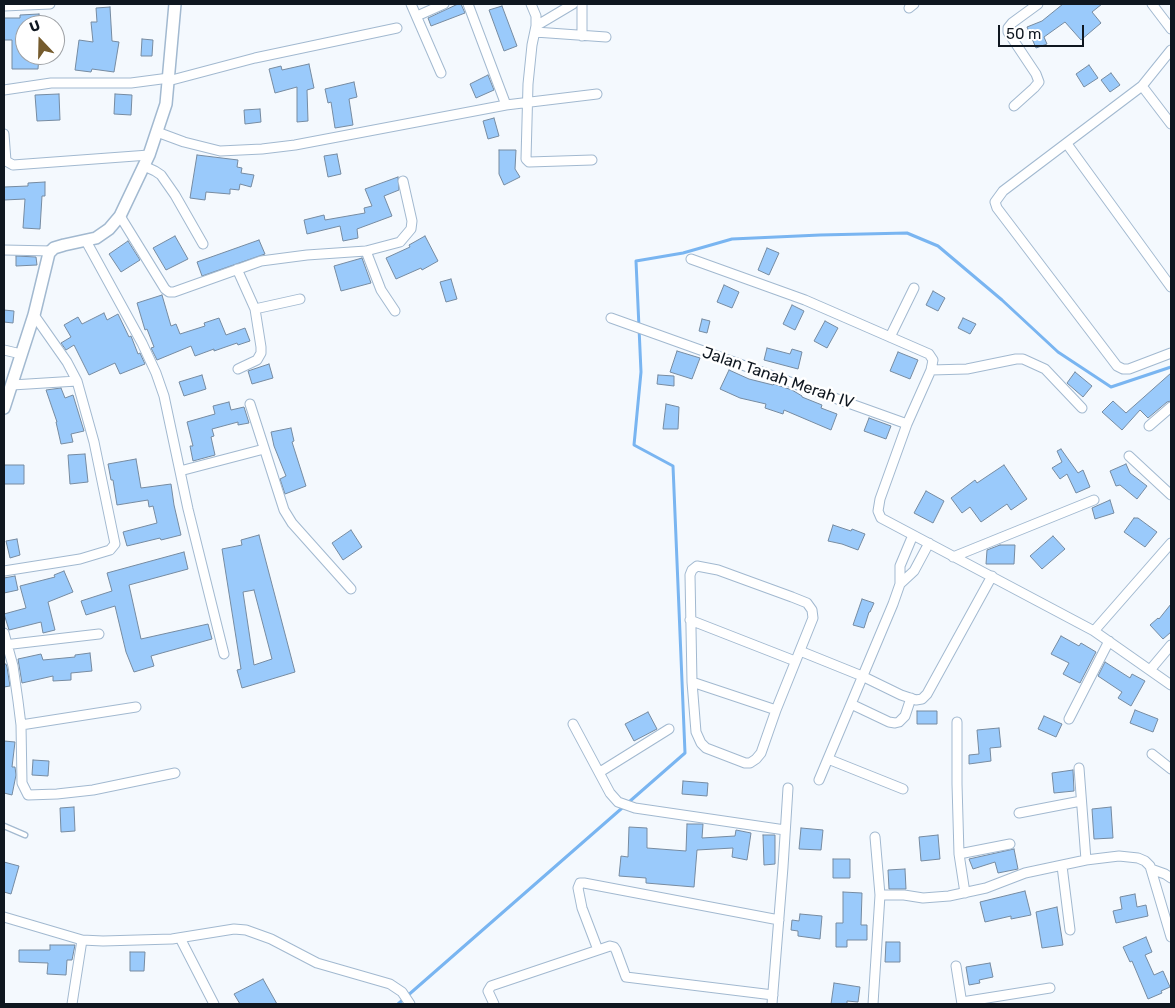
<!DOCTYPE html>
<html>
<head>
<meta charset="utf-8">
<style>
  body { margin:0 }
  #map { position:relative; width:1175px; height:1008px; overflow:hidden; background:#f4f9fe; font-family:Rubik,sans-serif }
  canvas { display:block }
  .frame { position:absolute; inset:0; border:5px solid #0f1720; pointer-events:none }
  .north { position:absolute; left:15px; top:15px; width:50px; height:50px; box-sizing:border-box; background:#fff; border:1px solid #9fa2a6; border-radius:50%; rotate:339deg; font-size:14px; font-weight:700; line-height:20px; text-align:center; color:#0f1720 }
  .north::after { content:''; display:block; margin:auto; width:18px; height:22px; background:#755b2d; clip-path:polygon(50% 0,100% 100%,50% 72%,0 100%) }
  .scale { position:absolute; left:998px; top:25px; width:86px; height:22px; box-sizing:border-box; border:2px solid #0f1720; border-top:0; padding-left:6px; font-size:15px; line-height:18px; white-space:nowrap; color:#0f1720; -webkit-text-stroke:4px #fff; paint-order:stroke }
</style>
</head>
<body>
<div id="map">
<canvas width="1175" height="1008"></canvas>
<div class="frame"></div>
<div class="north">U</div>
<div class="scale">50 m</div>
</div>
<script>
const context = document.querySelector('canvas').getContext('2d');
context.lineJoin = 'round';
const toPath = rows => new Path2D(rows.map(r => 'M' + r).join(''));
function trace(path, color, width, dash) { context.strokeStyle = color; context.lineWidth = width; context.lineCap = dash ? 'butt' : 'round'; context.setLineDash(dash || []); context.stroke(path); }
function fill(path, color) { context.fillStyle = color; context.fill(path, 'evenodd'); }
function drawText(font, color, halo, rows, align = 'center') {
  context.font = font + ' Rubik,sans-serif'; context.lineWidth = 5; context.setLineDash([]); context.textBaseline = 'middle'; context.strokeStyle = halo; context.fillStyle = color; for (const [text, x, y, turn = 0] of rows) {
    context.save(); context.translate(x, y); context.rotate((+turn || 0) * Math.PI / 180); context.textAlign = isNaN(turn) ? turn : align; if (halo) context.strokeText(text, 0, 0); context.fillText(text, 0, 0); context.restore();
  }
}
trace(toPath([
  [398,1004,685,753,673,466,634,445,641,372,636,261,683,253,732,239,820,235,907,233,938,246,1002,300,1058,352,1111,387,1171,367]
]), '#79b5f1', 3);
const building = toPath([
  [458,4,461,4,465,13,431,26,428,18,458,4],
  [1063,4,1102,4,1092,12,1101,23,1081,40,1065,22,1044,37,1047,44,1036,48,1027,27,1042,21,1063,4],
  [502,6,517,46,504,51,489,10,502,6],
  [110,7,112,41,119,42,114,72,92,69,91,72,75,70,79,40,93,42,91,22,97,22,96,8,110,7],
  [39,14,40,25,25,25,25,55,39,55,38,69,12,69,12,40,4,40,4,18,20,18,20,15,39,14],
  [142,39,153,40,152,56,141,56,142,39],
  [309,64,314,88,307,90,308,121,297,122,297,87,275,93,269,69,281,66,282,70,309,64],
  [1089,65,1098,78,1084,87,1076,74,1089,65],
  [1111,73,1120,85,1110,92,1101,80,1111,73],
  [488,75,494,90,476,98,470,84,488,75],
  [354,82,357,97,349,99,353,125,335,128,331,102,328,103,325,89,354,82],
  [59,94,60,120,37,121,35,95,59,94],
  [115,94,132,95,131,115,114,114,115,94],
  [260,109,261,122,245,124,244,110,260,109],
  [494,118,499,136,488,139,483,121,494,118],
  [499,150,516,150,515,169,520,177,504,185,499,174,499,150],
  [337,154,341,174,328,177,324,156,337,154],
  [197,155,238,160,237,167,242,168,241,173,254,175,251,187,240,184,239,190,230,189,230,194,206,192,205,200,190,198,197,155],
  [398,177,399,190,384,196,392,216,357,229,358,238,343,241,340,226,307,234,304,220,324,215,325,220,365,213,364,208,372,206,365,189,398,177],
  [45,182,45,196,42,196,40,229,23,228,25,199,4,200,4,187,28,186,28,183,45,182],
  [175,236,188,259,166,270,153,248,175,236],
  [425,236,438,261,422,270,421,268,396,279,386,258,410,247,409,245,425,236],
  [259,240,265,254,202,276,197,262,259,240],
  [128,241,140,260,121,272,109,254,128,241],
  [767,248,779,253,769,275,758,270,767,248],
  [16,256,36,257,37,265,16,266,16,256],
  [362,258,371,283,341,291,334,266,362,258],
  [451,279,457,299,446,302,440,282,451,279],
  [724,285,739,292,732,308,717,302,724,285],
  [933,291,945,298,938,311,926,305,933,291],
  [162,295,171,326,176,324,180,334,205,326,204,323,219,318,226,335,245,328,250,341,238,345,237,343,214,351,214,349,195,356,191,346,157,360,151,348,154,347,147,329,145,330,137,303,162,295],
  [792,305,804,311,795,330,783,324,792,305],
  [4,310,14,311,13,323,4,322,4,310],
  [104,313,107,320,118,314,129,337,131,336,138,354,140,353,145,364,120,374,115,363,89,375,74,345,66,350,61,343,71,337,64,325,78,317,82,324,104,313],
  [963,318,976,324,970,334,958,328,963,318],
  [702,319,710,321,707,333,699,331,702,319],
  [825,321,838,328,827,348,814,341,825,321],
  [767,348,790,354,792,349,802,352,798,369,764,360,767,348],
  [677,351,700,358,692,379,670,372,677,351],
  [898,352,918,360,910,379,890,371,898,352],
  [269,364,273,378,252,384,248,371,269,364],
  [729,370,749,379,773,385,774,384,792,390,802,396,802,397,822,405,821,408,837,414,831,430,784,410,783,414,765,408,766,404,740,398,720,389,729,370],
  [1075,372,1092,386,1083,397,1067,383,1075,372],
  [1171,373,1171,401,1167,402,1148,418,1140,410,1122,430,1102,412,1113,401,1126,413,1171,373],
  [202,375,206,389,184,396,179,382,202,375],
  [658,375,674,376,674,386,657,384,658,375],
  [61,388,65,398,73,395,84,431,71,434,73,442,61,444,56,422,57,422,46,390,61,388],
  [229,402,231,410,244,407,249,423,238,425,238,422,212,429,214,436,211,437,215,455,193,461,190,446,193,446,187,422,215,414,213,406,229,402],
  [666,404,679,407,678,429,663,429,666,404],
  [869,418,891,426,886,439,864,431,869,418],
  [291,428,294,441,292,442,306,486,285,494,280,479,286,476,274,446,271,432,291,428],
  [1061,449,1078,473,1083,470,1090,487,1076,493,1067,474,1060,479,1052,468,1062,462,1057,451,1061,449],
  [85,454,88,482,70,484,68,455,85,454],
  [136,459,141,488,171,484,174,505,181,535,161,540,160,538,127,546,123,532,157,523,153,506,149,507,148,500,117,505,113,480,111,480,108,464,136,459],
  [1126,464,1130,473,1147,486,1137,499,1120,485,1116,486,1110,471,1126,464],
  [4,465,24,465,24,484,4,484,4,465],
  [1004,465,1027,499,1011,510,1007,504,981,522,970,507,962,513,951,498,975,480,977,483,1004,465],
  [926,491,944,501,933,523,914,513,926,491],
  [1110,500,1114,513,1095,519,1092,508,1110,500],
  [1134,518,1138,518,1157,532,1145,547,1124,532,1134,518],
  [833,525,851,531,852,529,865,534,858,550,842,544,828,541,833,525],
  [351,530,362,547,343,560,332,543,351,530],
  [259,535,295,672,242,688,237,670,241,669,222,549,242,545,241,540,259,535],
  [254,590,272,659,254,665,243,592,254,590],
  [1053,536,1065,549,1042,569,1030,556,1053,536],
  [17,539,20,555,10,558,6,541,17,539],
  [1000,545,1015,545,1014,564,986,564,987,550,1000,545],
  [184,552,188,569,129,585,141,639,208,624,212,639,151,656,154,666,134,672,126,652,115,606,86,615,81,601,112,591,107,573,184,552],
  [64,571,73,592,48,602,55,630,43,633,41,622,9,630,4,614,26,608,20,586,55,577,54,575,64,571],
  [15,576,18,590,4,593,4,578,15,576],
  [862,599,874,603,870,612,869,612,864,628,853,625,862,599],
  [1171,604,1171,632,1163,639,1150,625,1158,618,1159,619,1171,604],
  [1061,636,1079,646,1081,643,1096,652,1080,683,1063,674,1069,663,1051,654,1061,636],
  [90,653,92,671,71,673,71,680,53,681,53,676,22,683,18,659,41,654,43,660,75,657,75,655,90,653],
  [1105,662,1130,678,1132,674,1145,681,1131,706,1118,698,1122,692,1098,676,1105,662],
  [4,664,6,664,7,667,10,686,4,687,4,664],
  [1135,710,1158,719,1153,732,1130,723,1135,710],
  [917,711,937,711,937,724,917,724,917,711],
  [648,712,657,729,634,741,625,724,648,712],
  [1044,716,1062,724,1056,737,1038,729,1044,716],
  [999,728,1001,747,990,748,991,761,969,764,969,755,979,754,977,730,999,728],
  [4,741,15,742,12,767,15,767,16,775,12,795,4,793,4,741],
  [33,760,49,761,48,776,32,775,33,760],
  [1073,770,1074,791,1054,793,1052,773,1073,770],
  [683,781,708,783,707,796,682,794,683,781],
  [74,807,75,831,61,832,60,808,74,807],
  [1111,807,1113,838,1094,839,1092,809,1111,807],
  [687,824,703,824,702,838,735,836,736,830,751,833,747,860,732,857,733,848,697,850,694,887,646,883,646,878,619,876,621,856,628,857,629,827,647,828,647,848,686,851,687,824],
  [801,828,823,830,821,850,799,849,801,828],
  [763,835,775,835,775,864,764,865,763,835],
  [938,835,940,859,921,861,919,837,938,835],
  [1014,849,1018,869,998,873,995,862,973,869,969,859,1014,849],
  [833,859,850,859,850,878,833,878,833,859],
  [4,862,19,866,11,894,4,892,4,862],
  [905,869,906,889,889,889,888,870,905,869],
  [1025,891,1031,915,1011,919,1011,916,985,922,980,902,1025,891],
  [843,892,862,893,861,925,867,925,867,940,847,940,847,947,836,947,836,923,843,923,843,892],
  [1135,894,1137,907,1146,905,1148,916,1116,923,1113,911,1122,909,1120,897,1135,894],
  [1057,907,1063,945,1042,948,1036,912,1057,907],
  [800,914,822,916,820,939,798,936,798,931,791,930,792,920,799,921,800,914],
  [1146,937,1152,952,1145,955,1154,975,1163,971,1170,987,1161,991,1162,993,1148,999,1132,961,1130,962,1123,947,1146,937],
  [886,942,900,942,900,962,885,962,886,942],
  [50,945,75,945,72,960,67,960,66,975,47,974,48,963,19,962,19,950,50,950,50,945],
  [130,952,145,952,144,971,130,971,130,952],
  [990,963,993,977,979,980,980,983,969,985,966,967,990,963],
  [263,979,277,1004,240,1004,234,994,263,979],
  [834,983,860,987,858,1002,847,1001,847,1004,831,1004,834,983]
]);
fill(building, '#9acafb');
trace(building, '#768ba1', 1);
const service = toPath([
  [4,826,25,835]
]);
const minor = toPath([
  [411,4,441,73],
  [468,4,506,105],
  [531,4,536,16,536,26,532,45,528,84,526,159,529,162,592,160],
  [1152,4,1171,29],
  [4,6,50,4],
  [909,8,914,4],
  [417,16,444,4],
  [536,26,573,4],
  [535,32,606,37],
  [582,36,582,4],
  [1171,50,1142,86,1003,191,995,202,997,208,1117,366,1123,369,1129,369,1171,353],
  [168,81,255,58,397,28],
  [1142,86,1171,124],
  [4,90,51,83,131,83,169,78],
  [1014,106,1034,88,1039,82,1036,74,1008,32,1008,28,1012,23,1038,4],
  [157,132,184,142,220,151,262,149,295,145,506,105,597,94],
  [4,134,6,161,13,165,149,155],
  [1067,144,1171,287],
  [144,166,155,171,161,175,175,195,203,244],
  [120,216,165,289,169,292,174,292,261,261,307,255,366,251,400,242,411,229,412,221,403,181],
  [86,241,142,343,156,373,164,396,188,509,224,654],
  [4,250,52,251],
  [366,251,381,290,395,311],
  [691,259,805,300,929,354,933,360,931,370,907,424,880,499,878,511,881,518,1094,631,1171,685],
  [237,269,255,309,261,347,261,353,257,360,238,369],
  [255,309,300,299],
  [611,318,907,424],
  [890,337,914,288],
  [4,350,21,354],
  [931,370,967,369,1016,359,1023,359,1045,369,1082,408],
  [12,385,77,381],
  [250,404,284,510,292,523,351,589],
  [1149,426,1171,407],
  [1129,456,1171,495],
  [180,471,264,449],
  [953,557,1094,500],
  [697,566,718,570,792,597,807,603,812,610,813,618,776,710,761,753,756,759,750,763,745,763,706,748,701,743,696,732,692,682,690,575,692,570,697,566],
  [4,571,80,559,110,550,115,544,94,442,77,381,67,362,34,315],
  [900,584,914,571,929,543],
  [690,620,795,661],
  [1094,631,1171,543],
  [4,633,13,666,18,701,21,725,22,783,28,795,57,794,93,790,175,773],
  [4,645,99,634],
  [800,651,862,676,901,695,916,700,922,699,927,694,992,576],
  [1150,670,1171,645],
  [692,682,776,710],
  [851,704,889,722,895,723,899,722,905,716,911,698],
  [1069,719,1109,641],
  [957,722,957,784,959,854,965,893],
  [573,724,610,793,618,802,635,808,785,830],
  [21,725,136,707],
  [1152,754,1171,769],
  [828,759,903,789],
  [1079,768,1086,860],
  [600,772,669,729],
  [819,780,893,604,900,584,900,566,913,535],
  [1019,813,1081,801],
  [959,854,1010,844],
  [1062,866,1070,930],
  [1151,869,1165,874,1171,878],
  [880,895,904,895,923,898,949,896,986,888,1025,873,1086,860,1119,856,1138,858,1145,861,1150,866,1171,937],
  [4,917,82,940,103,941,172,939,234,929,246,930,271,939,317,963,390,984,402,992,410,1004],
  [180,938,214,1004],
  [598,950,582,908,578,888,580,883,584,883,779,920],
  [956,966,962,1004],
  [962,1002,1050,988],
  [72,1004,82,940],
  [494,1004,488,991,491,986,610,946,614,947,616,950,626,977,773,995],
  [772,1004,783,867,788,788],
  [873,1004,880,895,875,837]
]);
const tertiary = toPath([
  [4,408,34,315,49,253,54,248,64,245,96,238,109,229,120,216,149,155,166,104,175,4]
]);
trace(service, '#a2b9d0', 7);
trace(minor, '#a2b9d0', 11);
trace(tertiary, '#a2b9d0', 14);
trace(service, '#fff', 4.5);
trace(minor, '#fff', 9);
trace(tertiary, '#fff', 11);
drawText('16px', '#0f1720', '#fff', [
  ["Jalan Tanah Merah IV",778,378,19]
]);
</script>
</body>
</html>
